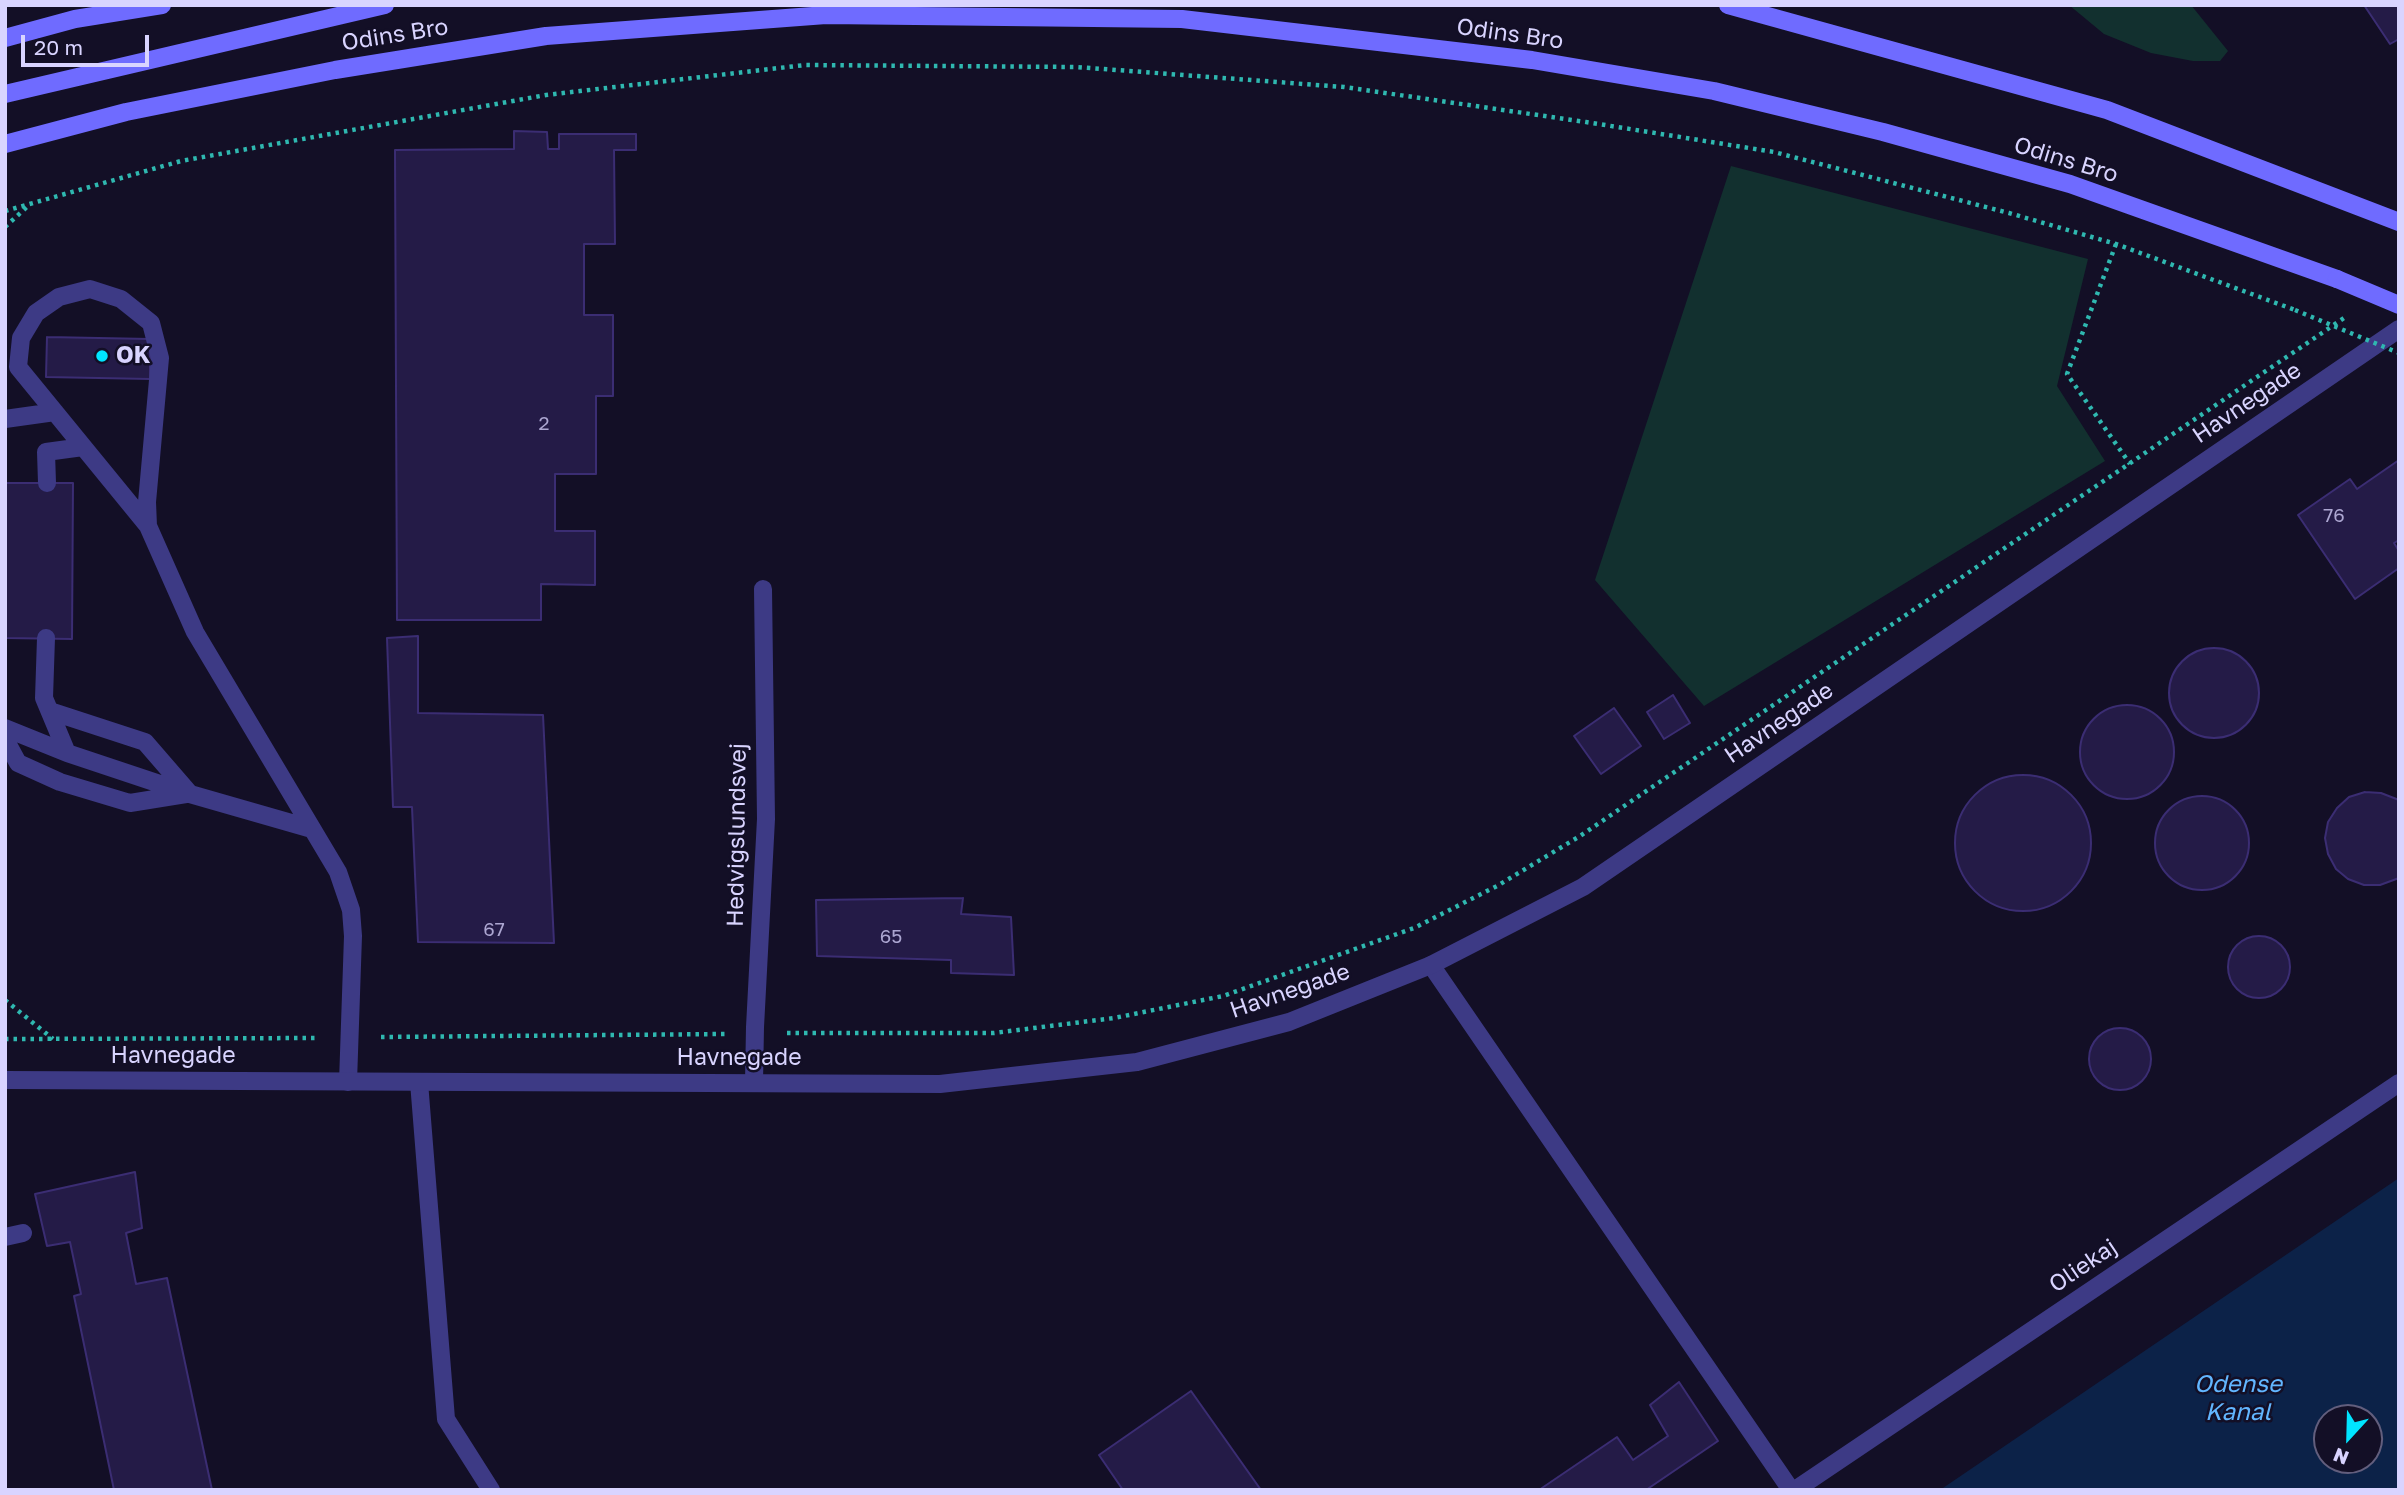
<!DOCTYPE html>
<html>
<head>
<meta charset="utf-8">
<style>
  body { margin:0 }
  #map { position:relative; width:2404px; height:1495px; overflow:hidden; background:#130f26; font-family:"Golos Text",sans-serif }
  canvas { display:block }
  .frame { position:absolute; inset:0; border:7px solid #d9d4ff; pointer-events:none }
  .north { position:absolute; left:2313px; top:1404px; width:70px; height:70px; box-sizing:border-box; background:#130f26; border:2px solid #625e7d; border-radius:50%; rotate:202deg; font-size:19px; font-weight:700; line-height:28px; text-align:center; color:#d9d4ff }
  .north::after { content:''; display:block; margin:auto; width:24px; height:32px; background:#00e5ff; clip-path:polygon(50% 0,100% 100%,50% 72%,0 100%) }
  .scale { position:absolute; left:21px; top:35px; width:128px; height:32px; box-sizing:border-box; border:4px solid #d9d4ff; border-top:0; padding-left:9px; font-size:21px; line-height:24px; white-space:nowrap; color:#d9d4ff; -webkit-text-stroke:5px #130f26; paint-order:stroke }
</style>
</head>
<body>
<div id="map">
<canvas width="2404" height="1495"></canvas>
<div class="frame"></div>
<div class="north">N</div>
<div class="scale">20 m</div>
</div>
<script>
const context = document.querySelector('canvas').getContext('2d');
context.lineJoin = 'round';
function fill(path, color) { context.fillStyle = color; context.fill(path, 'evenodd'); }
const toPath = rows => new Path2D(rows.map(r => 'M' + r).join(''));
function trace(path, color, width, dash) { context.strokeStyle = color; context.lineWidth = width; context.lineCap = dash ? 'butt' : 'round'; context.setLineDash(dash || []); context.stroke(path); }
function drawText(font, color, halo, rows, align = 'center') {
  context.font = font + ' "Golos Text",sans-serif'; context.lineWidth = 5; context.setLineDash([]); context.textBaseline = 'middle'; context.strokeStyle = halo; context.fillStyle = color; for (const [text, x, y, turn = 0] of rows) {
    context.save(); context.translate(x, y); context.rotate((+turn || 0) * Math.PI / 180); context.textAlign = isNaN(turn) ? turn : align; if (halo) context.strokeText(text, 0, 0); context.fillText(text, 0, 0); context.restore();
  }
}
fill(toPath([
  [2069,5,2191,5,2228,51,2220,61,2193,61,2151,53,2104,34],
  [1731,166,2088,259,2057,386,2105,461,1704,706,1595,580]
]), '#12302f');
fill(toPath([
  [2399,1178,2399,1490,1940,1490],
  [2327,1418,2369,1418,2369,1460,2327,1460]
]), '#0c2248');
const building = toPath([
  [2364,5,2399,5,2399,39,2390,44,2364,5],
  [514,131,547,132,548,149,559,149,559,134,636,134,636,150,614,150,615,244,584,244,584,315,613,315,613,396,596,396,596,474,555,474,555,531,595,531,595,585,541,584,541,620,397,620,395,150,514,149,514,131],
  [47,337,150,339,150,379,46,377,47,337],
  [2399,460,2399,540,2394,543,2399,551,2399,568,2355,599,2298,515,2350,479,2357,489,2399,460],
  [5,483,73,483,72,639,5,638,5,483],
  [418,636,418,713,543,715,554,943,418,942,412,807,393,807,387,638,418,636],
  '2169 693a45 45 0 1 1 90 0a45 45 0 1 1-90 0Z',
  [1673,695,1690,723,1664,739,1647,712,1673,695],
  '2080 752a47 47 0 1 1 94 0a47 47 0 1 1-94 0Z',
  [1614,708,1641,746,1601,774,1574,736,1614,708],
  '1955 843a68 68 0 1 1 136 0a68 68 0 1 1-136 0Z',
  [2365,792,2381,793,2399,800,2399,878,2380,885,2364,885,2348,879,2336,869,2328,854,2325,838,2328,822,2337,808,2349,797,2365,792],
  '2155 843a47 47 0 1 1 94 0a47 47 0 1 1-94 0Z',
  [963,898,961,914,1011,917,1014,975,951,973,951,960,817,956,816,900,963,898],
  '2228 967a31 31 0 1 1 62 0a31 31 0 1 1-62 0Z',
  '2089 1059a31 31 0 1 1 62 0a31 31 0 1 1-62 0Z',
  [135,1172,142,1228,126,1233,136,1284,167,1278,212,1490,114,1490,74,1296,81,1294,70,1242,47,1246,35,1194,135,1172],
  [1679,1382,1718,1441,1646,1490,1539,1490,1617,1437,1633,1460,1668,1436,1650,1405,1679,1382],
  [1191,1391,1261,1490,1123,1490,1099,1455,1191,1391]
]);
fill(building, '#241b47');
trace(building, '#3b2d73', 2);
trace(toPath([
  [5,211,181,161,546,95,805,65,1076,67,1344,87,1586,122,1774,152,2009,213,2116,244,2295,310],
  [5,227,28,206],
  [2116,244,2067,374,2130,464],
  [5,1000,53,1039],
  [787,1033,994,1033,1114,1018,1223,996,1414,928,1497,886,1580,836,2347,316],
  [381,1037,725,1034],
  [5,1039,319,1038]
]), '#2fb8b0', 4.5, [3.5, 5]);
trace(toPath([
  [5,419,55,412],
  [47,483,46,452,83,447],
  [148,526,18,367,21,338,36,313,59,297,90,289,121,299,151,323,160,358,147,502,148,526,195,632,338,872,351,910,353,936,348,1082],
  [46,638,44,698,67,753,190,794,312,829],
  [50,711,145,742,190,794],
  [5,728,67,753],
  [5,739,18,763,60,782,130,803,186,794],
  [419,1082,446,1419,491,1490],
  [5,1237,23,1233]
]), '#3d3a85', 18);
trace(toPath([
  [1431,965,1791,1490],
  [754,1082,755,1027,766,819,763,589],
  [1795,1490,2399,1083]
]), '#3d3a85', 18);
trace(toPath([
  [5,1080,940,1084,1137,1062,1289,1022,1431,965,1583,887,2399,329]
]), '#3d3a85', 18);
trace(toPath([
  [1728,5,2107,110,2399,222],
  [5,38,75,19,162,5],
  [5,94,385,5],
  [5,144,126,112,335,70,546,36,826,15,1182,19,1532,60,1714,91,1883,132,2070,184,2337,279]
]), '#6f6bff', 18);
trace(toPath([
  [2295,310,2399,353]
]), '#2fb8b0', 4.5, [3.5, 5]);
trace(toPath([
  [2337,279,2399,305]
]), '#6f6bff', 18);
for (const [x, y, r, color] of [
  [102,356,7,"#00e5ff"]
]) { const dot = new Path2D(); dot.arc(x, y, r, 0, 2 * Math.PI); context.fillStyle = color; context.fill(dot); trace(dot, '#130f26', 2.5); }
drawText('19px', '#aca6d1', null, [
  ["2",544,424],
  ["76",2334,516],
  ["67",494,930],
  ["65",891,937]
]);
drawText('23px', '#d9d4ff', '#130f26', [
  ["Odins Bro",1510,34,8],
  ["Odins Bro",395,35,-9],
  ["Odins Bro",2066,160,17],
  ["Havnegade",2247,403,-34],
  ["Havnegade",1779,723,-34],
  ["Hedvigslundsvej",737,835,-89],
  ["Havnegade",1290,991,-19],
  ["Havnegade",173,1056],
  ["Havnegade",739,1058],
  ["Oliekaj",2083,1266,-34]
]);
drawText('bold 23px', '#d9d4ff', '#130f26', [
  ["OK",116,356]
], 'left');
drawText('italic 24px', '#62b6ff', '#130f26', [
  ["Odense",2238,1384],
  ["Kanal",2238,1412]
]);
</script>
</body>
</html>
